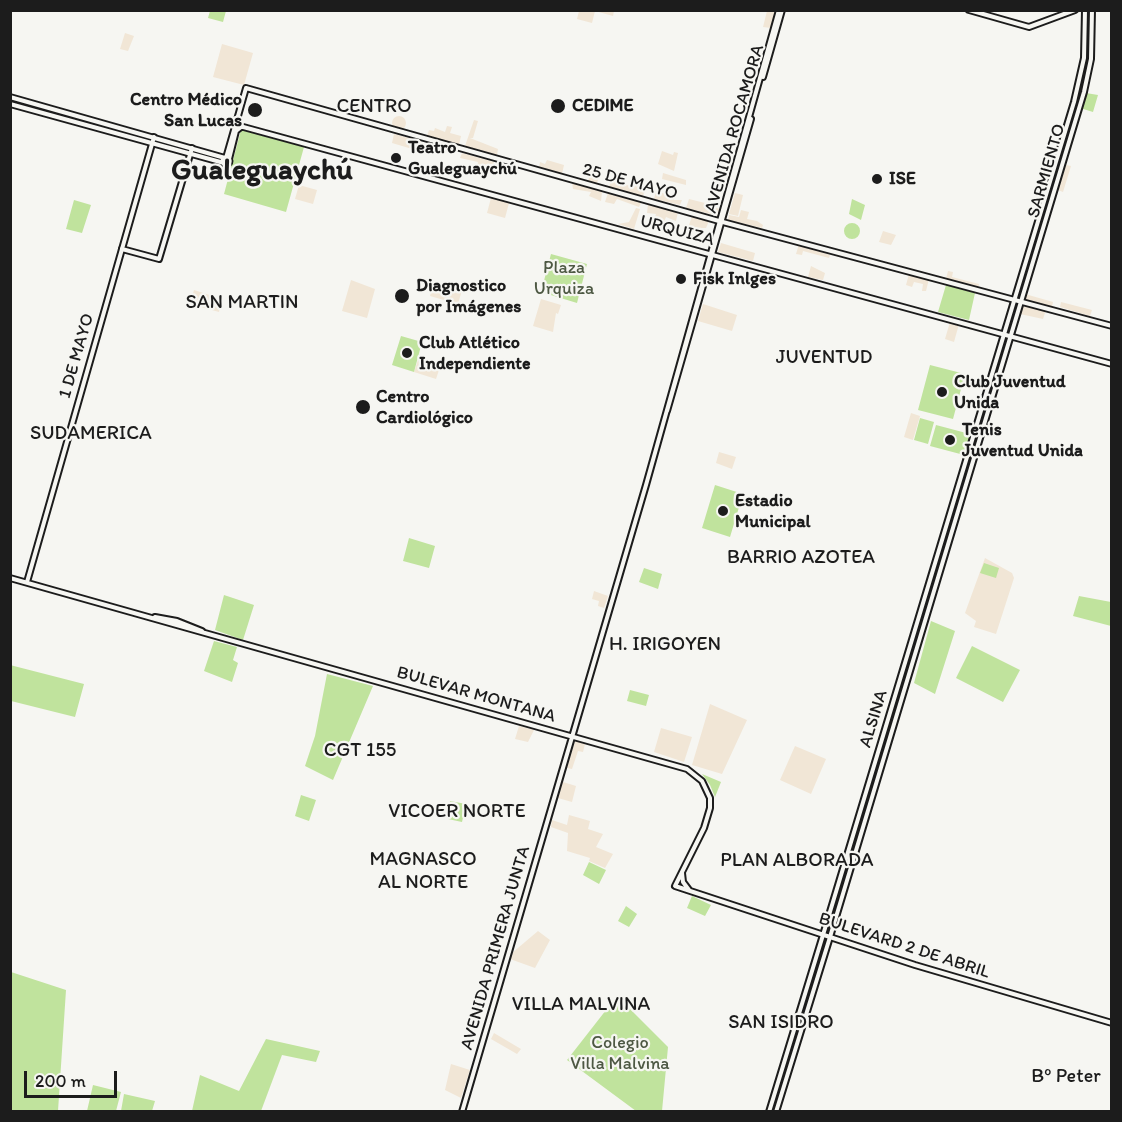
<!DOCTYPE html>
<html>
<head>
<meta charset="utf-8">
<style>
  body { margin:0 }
  #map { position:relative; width:1122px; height:1122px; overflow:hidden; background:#f6f6f2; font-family:Itim,sans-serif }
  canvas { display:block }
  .frame { position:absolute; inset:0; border:12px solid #1c1c1c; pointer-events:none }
  .scale { position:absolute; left:24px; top:1071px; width:93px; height:27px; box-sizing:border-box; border:3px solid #1c1c1c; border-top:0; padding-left:8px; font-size:18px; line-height:21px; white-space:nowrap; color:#1c1c1c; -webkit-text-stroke:4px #f6f6f2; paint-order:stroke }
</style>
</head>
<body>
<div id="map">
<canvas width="1122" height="1122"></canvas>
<div class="frame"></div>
<div class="scale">200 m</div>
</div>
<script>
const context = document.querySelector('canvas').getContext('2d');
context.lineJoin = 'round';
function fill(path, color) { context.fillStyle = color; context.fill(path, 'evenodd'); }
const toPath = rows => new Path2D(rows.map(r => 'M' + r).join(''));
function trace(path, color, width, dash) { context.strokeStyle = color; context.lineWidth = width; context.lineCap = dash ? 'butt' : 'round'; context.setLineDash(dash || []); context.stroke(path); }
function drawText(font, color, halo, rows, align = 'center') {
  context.font = font + ' Itim,sans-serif'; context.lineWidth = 4.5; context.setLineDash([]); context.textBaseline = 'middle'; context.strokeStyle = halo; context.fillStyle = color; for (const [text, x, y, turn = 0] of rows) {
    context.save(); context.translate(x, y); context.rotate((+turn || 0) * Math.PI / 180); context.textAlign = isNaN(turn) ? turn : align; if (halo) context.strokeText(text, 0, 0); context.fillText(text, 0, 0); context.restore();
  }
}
fill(toPath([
  [579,11,579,10,614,11,613,16,595,11,592,23,577,19],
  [767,11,775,12,771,28,763,27],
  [125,33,134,36,128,51,120,49],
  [222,44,253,53,244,85,213,77],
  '392 123a7 7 0 1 1 14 0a7 7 0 1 1-14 0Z',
  [474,120,478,121,473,138,470,138,498,149,497,155,465,146],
  [447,126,452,127,450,133,461,136,459,145,427,136,429,130,434,131,435,128,445,132],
  [394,134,421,141,419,151,392,143],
  [662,151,673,155,674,152,678,153,674,171,658,164],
  [462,153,494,162,492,169,477,166,478,162,460,158],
  [547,160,564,165,562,174,539,168,540,162,545,164],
  [593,165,602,168,597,183,588,181],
  [1066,165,1071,166,1063,192,1058,190],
  [663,173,686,180,686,185,662,179],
  [612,178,622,181,625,185,646,187,643,196,609,187],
  [572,183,602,192,601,201,589,196,591,192,573,189],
  [299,185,317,190,313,204,295,199],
  [656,191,674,196,674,200,682,200,680,205,654,199],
  [608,193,641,203,639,207,617,199,614,204,605,202],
  [735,193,743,195,738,216,729,214],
  [491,198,509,203,505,218,487,213],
  [689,199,705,203,704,207,709,209,710,206,720,209,718,216,686,208],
  [648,204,678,212,676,221,666,217,664,222,654,220,656,214,647,213],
  [636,208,640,209,634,229,618,224,629,222],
  [741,210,749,212,747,219,757,221,763,225,762,228,728,220,729,215,739,217],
  [692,216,709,221,706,228,688,228],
  [883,231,896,235,891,245,879,242],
  [721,243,755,253,753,261,718,252],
  [799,244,830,255,829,258,803,251,802,255,796,254],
  [811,266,825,273,823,280,808,277],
  [948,271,953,272,952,277,979,284,978,289,946,279],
  [909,274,929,279,926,291,922,291,923,284,914,282,912,287,906,285],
  [351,280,375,289,367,318,342,311],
  [434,281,462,290,458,304,430,296],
  [194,290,222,299,219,312,190,304],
  [1025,294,1053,302,1052,307,1024,299],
  [541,299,561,305,558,314,556,313,553,332,533,326],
  [1061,302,1092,310,1090,316,1060,307],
  [703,304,737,315,732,331,698,321],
  [1024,305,1046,310,1043,319,1020,314],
  [950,322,959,324,954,342,945,339],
  [419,357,441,364,436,379,414,372],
  [911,413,920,416,913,440,904,437],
  [719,452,736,457,732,469,716,463],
  [985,558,1012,573,1014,578,996,634,974,627,976,621,965,613],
  [594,591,608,596,604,608,598,606,599,601,592,599],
  [710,704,747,720,722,774,692,765],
  [519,726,534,730,528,742,515,739],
  [661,728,692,737,684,762,654,752],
  [575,741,585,744,583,752,578,751,572,769,567,768],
  [795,746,826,759,811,794,780,780],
  [563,782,576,786,572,802,558,798],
  [569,815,590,821,588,829,603,834,596,847,613,854,605,868,589,861,590,858,567,851,568,833,551,827,552,820,567,825],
  [538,931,550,940,535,968,510,959,512,953],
  [494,1033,521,1049,517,1054,491,1039],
  [451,1064,470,1070,461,1098,445,1090]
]), '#f1e6d6');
fill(toPath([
  [210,11,226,11,223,22,208,18],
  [1089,19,1089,58,1083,80,1087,20],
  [1086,93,1098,95,1093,112,1080,108],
  [241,130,304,147,286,212,224,194],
  [852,199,865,205,861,220,849,214],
  [74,200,91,205,82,233,66,229],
  '844 231a8 8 0 1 1 16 0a8 8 0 1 1-16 0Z',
  [551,254,587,264,577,303,541,292],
  [946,285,975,293,969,320,938,312],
  [401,336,422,342,414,372,392,365],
  [930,365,965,374,953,419,918,410],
  [993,374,997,375,981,426,977,425],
  [920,418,934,422,928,444,914,440],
  [936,425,970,434,964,455,930,446],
  [715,485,743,494,730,537,702,528],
  [409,538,435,546,429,568,403,561],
  [984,563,999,568,996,578,980,573],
  [644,568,662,574,658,589,639,582],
  [224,595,254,605,243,640,215,630],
  [1079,596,1111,602,1111,626,1073,616],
  [931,621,955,631,935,694,914,683],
  [214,641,237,647,233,660,238,663,232,682,204,671],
  [972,646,1020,670,1003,702,956,678],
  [10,665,84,684,75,717,11,701],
  [327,674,373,686,333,780,305,766,315,736],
  [630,690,649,695,646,706,627,701],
  [702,774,721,782,715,797,710,785],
  [301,795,316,800,309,821,295,816],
  [450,801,466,804,462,822,448,819],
  [589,862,606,870,599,884,583,875],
  [846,865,850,866,830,931,827,930],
  [692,896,711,905,705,916,687,908],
  [626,906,637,914,629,927,618,921],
  [11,972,66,990,58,1111,11,1111],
  [617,996,668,1047,662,1111,636,1111,567,1060],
  [266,1039,320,1051,316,1062,282,1055,261,1111,192,1111,200,1075,239,1091],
  [93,1085,121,1092,116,1111,87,1111],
  [124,1094,155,1101,152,1111,121,1111]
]), '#c0e39d');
const tertiary = toPath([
  [236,125,1112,364],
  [154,137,122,249,159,259,192,148],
  [226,158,246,88,719,221,1112,326],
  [229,159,236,131,241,127],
  [769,1112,823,935],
  [776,1112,830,937]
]);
const secondary = toPath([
  [969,10,1029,27,1075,10],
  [763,77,782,10],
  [10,97,225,158],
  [10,104,224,163],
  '222.5 161a3.5 3.5 0 1 1 7 0a3.5 3.5 0 1 1-7 0Z',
  [667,411,751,119],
  [10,578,687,769,702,781,710,798,710,808,704,828,675,886,915,965,1112,1023],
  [27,582,122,249],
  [155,617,177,621,202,631],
  [682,873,683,882,689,890],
  [823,935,1074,102,1084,58,1085,10],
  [830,937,1084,92,1091,59,1092,10],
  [462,1112,646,485,779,10]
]);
trace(tertiary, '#1c1c1c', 8);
trace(secondary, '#1c1c1c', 8);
trace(tertiary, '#f6f6f2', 4);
trace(secondary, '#f6f6f2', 4);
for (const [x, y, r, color] of [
  [558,106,8,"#1c1c1c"],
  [255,110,8,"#1c1c1c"],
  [396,158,6,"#1c1c1c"],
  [877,179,6,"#1c1c1c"],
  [681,279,6,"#1c1c1c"],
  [402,296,8,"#1c1c1c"],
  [407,353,6,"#1c1c1c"],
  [942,392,6,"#1c1c1c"],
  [363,407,8,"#1c1c1c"],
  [950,440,6,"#1c1c1c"],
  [723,511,6,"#1c1c1c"]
]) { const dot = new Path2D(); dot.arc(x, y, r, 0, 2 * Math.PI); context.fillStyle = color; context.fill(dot); trace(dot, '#f6f6f2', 2); }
drawText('bold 18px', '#1c1c1c', '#f6f6f2', [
  ["Centro Médico",242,100,"right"],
  ["San Lucas",242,121,"right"],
  ["CEDIME",572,106],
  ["Teatro",408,148],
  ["Gualeguaychú",408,169],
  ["ISE",889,179],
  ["Fisk Inlges",693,279],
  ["Diagnostico",416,286],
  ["por Imágenes",416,307],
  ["Club Atlético",419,343],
  ["Independiente",419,364],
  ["Club Juventud",954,382],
  ["Unida",954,403],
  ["Centro",376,397],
  ["Cardiológico",376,418],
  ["Tenis",962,430],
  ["Juventud Unida",962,451],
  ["Estadio",735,501],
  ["Municipal",735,522]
], 'left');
drawText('18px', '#1c1c1c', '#f6f6f2', [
  ["AVENIDA ROCAMORA",735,129,-74],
  ["SARMIENTO",1047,171,-74],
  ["25 DE MAYO",630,182,15],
  ["URQUIZA",677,231,15],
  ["1 DE MAYO",77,356,-74],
  ["BULEVAR MONTANA",476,695,16],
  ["ALSINA",874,719,-73],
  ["BULEVARD 2 DE ABRIL",904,946,18],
  ["AVENIDA PRIMERA JUNTA",496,948,-74]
]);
drawText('18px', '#4d5843', '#f6f6f2', [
  ["Plaza",564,268],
  ["Urquiza",564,289],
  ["Colegio",620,1043],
  ["Villa Malvina",620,1064]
]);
drawText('20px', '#1c1c1c', '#f6f6f2', [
  ["CENTRO",374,107],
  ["SAN MARTIN",242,303],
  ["JUVENTUD",824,358],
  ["SUDAMERICA",91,434],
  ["BARRIO AZOTEA",801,558],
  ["H. IRIGOYEN",665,645],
  ["CGT 155",360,751],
  ["VICOER NORTE",457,812],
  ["MAGNASCO",423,860],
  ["AL NORTE",423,883],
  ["PLAN ALBORADA",797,861],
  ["VILLA MALVINA",581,1005],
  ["SAN ISIDRO",781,1023],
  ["Bº Peter",1066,1077]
]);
drawText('bold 30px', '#1c1c1c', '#f6f6f2', [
  ["Gualeguaychú",262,171]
]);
</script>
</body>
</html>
